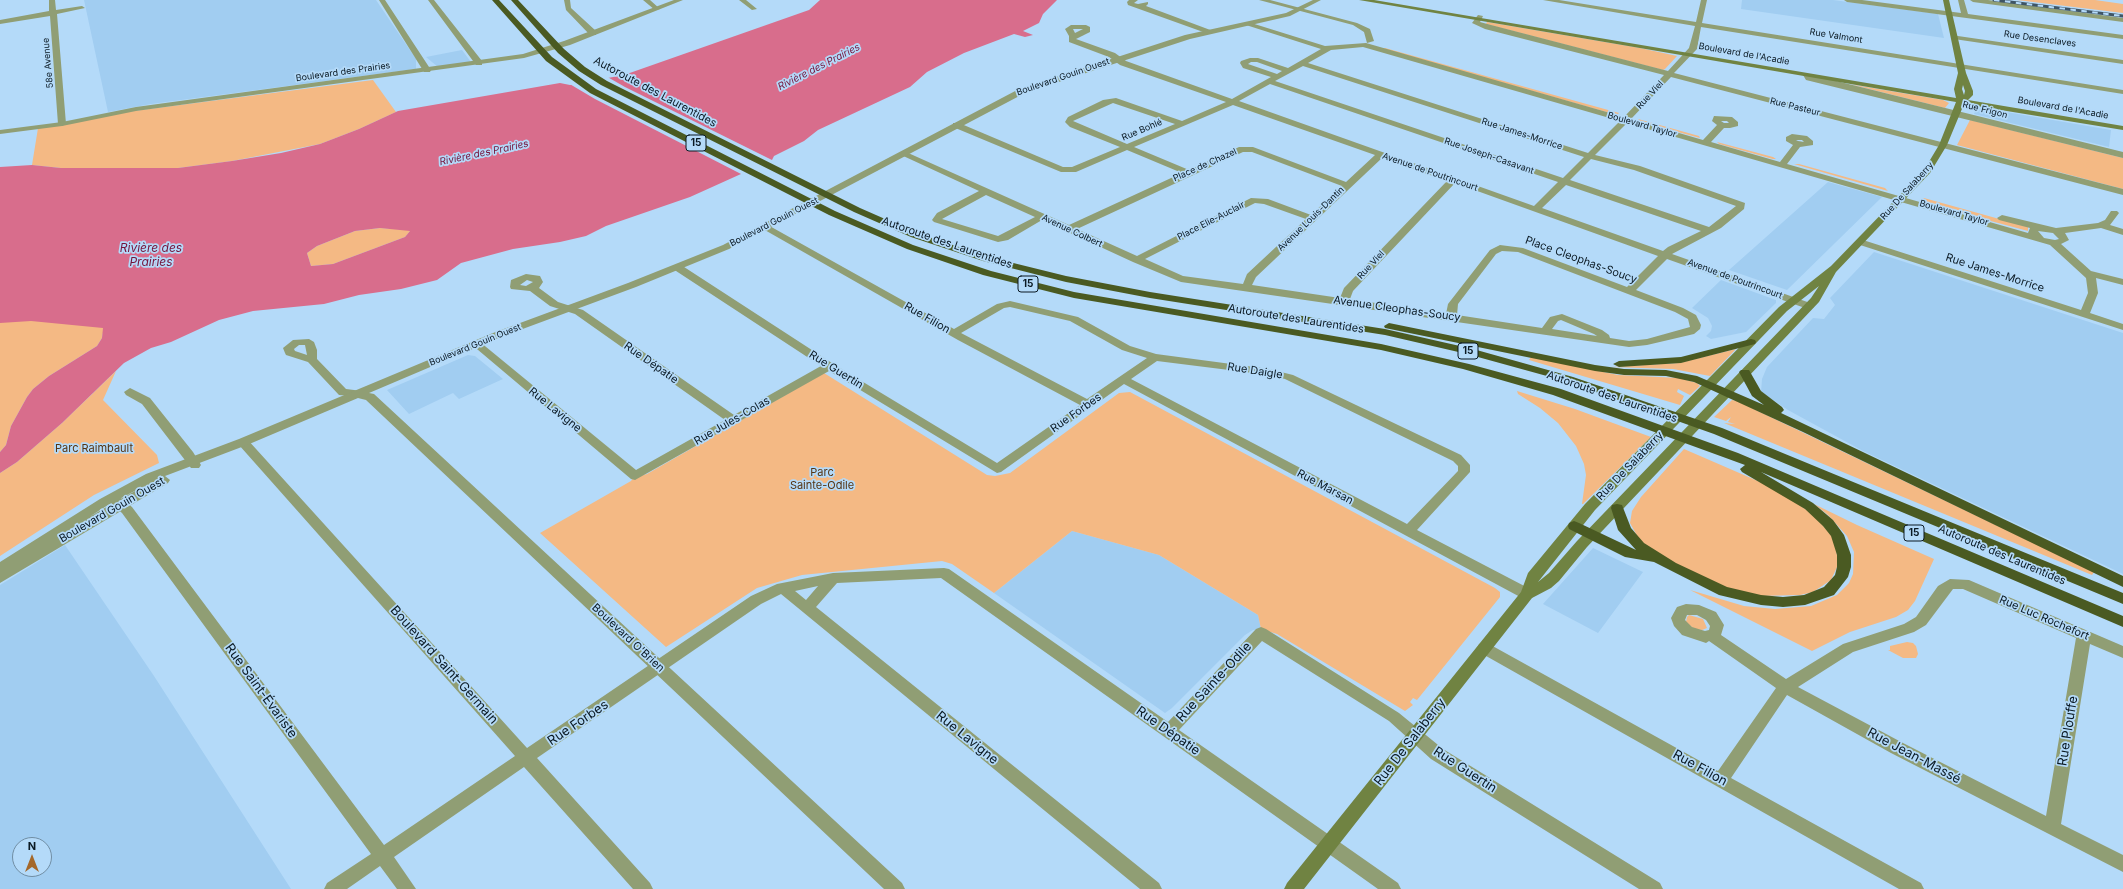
<!DOCTYPE html>
<html>
<head>
<meta charset="utf-8">
<style>
  body { margin:0 }
  #map { position:relative; width:2123px; height:889px; overflow:hidden; background:#b4daf9; font-family:Inter,sans-serif }
  canvas { display:block }
  .north { position:absolute; left:12px; top:837px; width:40px; height:40px; box-sizing:border-box; background:#b4daf9; border:1px solid #708da3; border-radius:50%; rotate:0deg; font-size:11px; font-weight:700; line-height:16px; text-align:center; color:#0a1923 }
  .north::after { content:''; display:block; margin:auto; width:14px; height:18px; background:#a4682b; clip-path:polygon(50% 0,100% 100%,50% 72%,0 100%) }
</style>
</head>
<body>
<div id="map">
<canvas width="2123" height="889"></canvas>
<div class="north">N</div>
</div>
<script>
const context = document.querySelector('canvas').getContext('2d');
context.lineJoin = 'round';
function fill(path, color) { context.fillStyle = color; context.fill(path, 'evenodd'); }
const toPath = rows => new Path2D(rows.map(r => 'M' + r).join(''));
function trace(path, color, width, dash) { context.strokeStyle = color; context.lineWidth = width; context.lineCap = dash ? 'butt' : 'round'; context.setLineDash(dash || []); context.stroke(path); }
function drawText(font, color, halo, rows, align = 'center') {
  context.font = font + ' Inter,sans-serif'; context.lineWidth = 3.5; context.setLineDash([]); context.textBaseline = 'middle'; context.strokeStyle = halo; context.fillStyle = color; for (const [text, x, y, turn = 0] of rows) {
    context.save(); context.translate(x, y); context.rotate((+turn || 0) * Math.PI / 180); context.textAlign = isNaN(turn) ? turn : align; if (halo) context.strokeText(text, 0, 0); context.fillText(text, 0, 0); context.restore();
  }
}
fill(toPath([
  [84,0,376,0,416,59,416,69,151,104,108,112],
  [1742,0,1833,0,1938,14,1944,38,1741,9],
  [462,50,471,62,438,67,426,57],
  [1977,107,2111,130,2109,147,1974,114],
  [1828,182,1882,197,1787,290,1729,270],
  [1874,252,2123,333,2123,574,1863,451,1788,410,1761,392,1762,379,1767,367,1813,318,1824,319,1835,305,1830,298],
  [1721,280,1776,300,1776,303,1746,332,1711,339,1706,336,1711,331,1712,326,1708,318,1692,308],
  [468,355,475,356,503,379,459,399,453,393,409,414,387,390],
  [1072,531,1159,555,1258,615,1261,629,1253,630,1245,635,1172,708,1165,713,994,593],
  [65,545,154,676,291,889,0,889,0,585],
  [20,845,44,845,44,869,20,869],
  [1593,548,1643,572,1598,633,1543,604]
]), '#a1cdf1');
fill(toPath([
  [2017,0,2095,0,2123,4,2123,13],
  [1487,22,1640,48,1677,56,1665,69,1663,70,1486,24],
  [1385,48,1619,113,1617,115,1383,49],
  [373,80,396,112,359,129,320,144,232,161,178,168,61,168,32,165,38,128,103,115],
  [1849,84,1943,100,1949,103,1945,108],
  [1638,119,1699,136,1700,138,1641,122],
  [1970,120,2123,158,2123,189,1957,145],
  [1717,142,1773,157,1776,159,1773,159,1719,144],
  [1794,164,1799,164,1885,188,1888,191],
  [1924,198,2028,227,2028,231,1920,202],
  [380,228,411,230,405,237,333,264,311,266,307,253,317,246,355,231],
  [36,316,104,327,102,338,97,346,49,376,33,389,27,397,11,426,6,445,0,452,0,319],
  [1736,349,1710,376,1673,369,1611,367,1679,363],
  [1531,357,1618,375,1679,378,1697,383,1700,386,1690,395,1678,389,1677,392,1684,396,1680,405,1529,360],
  [116,371,103,400,157,455,159,463,94,495,0,556,0,473,17,462,62,423],
  [824,373,987,475,995,476,1010,473,1119,393,1130,392,1495,588,1500,592,1500,597,1417,700,1413,698,1410,702,1413,705,1405,711,1277,634,1261,629,1258,615,1159,555,1072,531,994,593,952,564,942,561,802,575,757,588,666,647,540,533,631,481,633,478,647,474],
  [1517,391,1575,409,1651,437,1583,504,1582,504,1586,475,1584,464,1576,446,1558,423,1540,408,1518,394],
  [1732,400,1737,401,2094,572,2092,575,1724,423,1735,424,1728,422,1731,417,1726,421,1714,417],
  [1684,449,1767,485,1785,495,1814,515,1832,536,1836,546,1838,565,1831,580,1813,592,1800,595,1760,596,1726,588,1678,566,1640,541,1630,523,1632,511,1641,497],
  [1814,504,1857,525,1934,559,1915,601,1908,610,1896,617,1850,632,1812,651,1690,590,1744,606,1775,609,1811,606,1837,595,1849,583,1853,574,1854,552,1847,536,1828,515],
  [1689,615,1703,619,1707,628,1702,630,1694,629,1686,622,1687,617],
  [1907,642,1913,643,1916,646,1918,654,1916,658,1903,658,1888,650,1890,650,1890,646]
]), '#f4b984');
fill(toPath([
  [820,0,1057,0,1043,14,1039,23,1023,31,1033,35,1025,37,1014,34,964,53,927,72,910,87,818,130,804,141,774,156,772,160,690,197,606,226,586,236,560,242,513,249,461,263,437,280,401,289,359,295,324,304,253,311,219,320,171,342,151,348,124,363,62,423,17,462,0,473,0,452,6,445,11,426,27,397,33,389,49,376,97,346,102,338,103,328,31,321,0,323,0,167,32,165,61,168,178,168,232,161,281,153,320,144,359,129,398,111,560,83,570,85,624,75,809,10],
  [380,228,410,231,405,237,333,264,311,266,307,253,317,246,355,231]
]), '#d86d8c');
fill(toPath([
  [604,75,625,87,774,161,743,175,595,99,568,83]
]), '#b4daf9');
fill(toPath([
  [49,0,55,0,56,10,82,6,85,8,57,14,66,124,62,126,58,124,50,16,0,24,0,20,49,11,49,0],
  [379,0,385,0,431,70,430,72,424,72,379,0],
  [428,0,434,0,482,61,482,65,476,65,428,0],
  [564,0,570,0,571,8,596,31,596,35,590,35,566,10,564,0],
  [643,0,650,0,660,9,655,10,643,0],
  [739,0,746,0,757,9,752,10,739,0],
  [1129,0,1138,0,1134,3,1138,4,1148,2,1148,4,1146,6,1213,31,1206,33,1128,5,1127,2,1129,0],
  [1259,0,1270,0,1357,23,1370,29,1374,41,1367,43,1364,32,1353,25,1259,0],
  [1543,0,1559,0,1696,22,1701,0,1707,0,1702,23,2123,90,2123,94,1701,27,1697,49,1674,73,2123,189,2123,195,1671,77,1631,119,1703,140,1717,125,1712,121,1714,116,1732,117,1738,122,1738,126,1730,128,1724,128,1711,142,1780,162,1793,145,1786,141,1786,137,1792,134,1807,136,1813,141,1813,145,1800,147,1787,164,2028,233,2030,228,1999,220,1997,218,2002,215,2056,228,2098,223,2105,220,2111,211,2117,211,2119,213,2110,225,2123,229,2123,235,2101,228,2065,233,2069,240,2061,244,2091,271,2123,279,2123,285,2096,278,2098,293,2090,313,2123,324,2123,330,1857,244,1855,242,1860,239,1863,240,2081,310,2088,293,2086,278,2050,245,1627,123,1595,155,1640,166,1745,203,1744,209,1721,228,1672,254,1813,304,1814,306,1813,308,1805,308,1667,259,1636,290,1683,308,1696,315,1701,325,1700,329,1694,334,1647,345,1629,347,1181,282,1133,262,1042,220,1008,240,998,242,934,222,932,220,937,213,979,191,899,154,906,152,1069,225,1182,173,1127,150,1076,172,1061,172,953,127,953,123,959,123,1063,167,1072,167,1120,147,1070,127,1065,122,1068,117,1103,100,1116,98,1182,121,1226,102,1120,65,1109,57,1069,42,1069,36,1065,29,1071,25,1086,25,1090,27,1090,32,1076,39,1115,53,1126,61,1232,99,1271,77,1243,68,1240,63,1241,61,1250,58,1258,58,1288,68,1321,49,1246,25,1244,24,1248,22,1325,46,1366,43,1624,117,1664,75,1485,29,1472,23,1478,15,1483,16,1480,22,1491,25,1668,71,1689,48,1695,26,1543,0],
  [1073,29,1083,29,1075,33,1073,29],
  [1363,47,1620,121,1588,153,1308,63,1331,50,1363,47],
  [1251,62,1257,62,1282,71,1277,74,1248,64,1251,62],
  [1303,66,1584,157,1563,178,1275,81,1303,66],
  [1270,84,1558,182,1534,206,1239,101,1270,84],
  [1113,103,1175,124,1127,144,1073,121,1113,103],
  [1233,105,1375,155,1346,182,1253,147,1239,147,1189,170,1134,147,1233,105],
  [1721,121,1727,121,1729,123,1724,123,1721,121],
  [1796,140,1802,140,1804,142,1798,141,1796,140],
  [1243,152,1252,152,1342,186,1311,215,1268,199,1251,198,1137,256,1077,229,1243,152],
  [1382,158,1447,181,1344,288,1340,298,1252,285,1256,277,1382,158],
  [1591,159,1634,170,1736,206,1709,227,1570,180,1591,159],
  [1455,183,1658,256,1627,287,1523,248,1500,245,1490,250,1448,304,1446,314,1350,299,1353,291,1455,183],
  [1566,185,1701,231,1668,247,1663,251,1542,208,1566,185],
  [986,195,1035,217,998,236,942,219,986,195],
  [1255,203,1264,204,1306,219,1247,274,1243,284,1183,276,1145,259,1255,203],
  [2038,231,2053,233,2059,239,2055,240,2044,238,2038,231],
  [1502,251,1518,252,1675,312,1688,319,1690,327,1647,339,1629,341,1610,338,1609,335,1602,330,1562,314,1550,317,1542,328,1457,315,1458,304,1496,254,1502,251],
  [1561,320,1594,334,1597,336,1552,329,1558,321,1561,320],
  [1844,0,1862,0,1961,13,1958,0,1964,0,1968,14,2123,35,2123,39,1847,2,1844,0],
  [1970,0,1988,0,2123,18,2123,22,1973,2,1970,0],
  [1951,35,2123,60,2123,64,1954,39,1951,39,1951,35],
  [1804,73,2123,152,2123,158,1806,80,1803,75,1804,73],
  [766,224,954,329,997,304,1010,301,1078,317,1130,346,1156,354,1269,369,1293,375,1461,455,1470,465,1470,472,1417,530,1532,590,1534,594,1532,598,1527,599,1522,598,1124,384,1001,472,997,473,829,371,635,480,631,479,471,344,472,342,480,342,636,470,725,420,575,314,550,306,530,291,511,289,510,287,511,280,526,274,540,276,543,282,539,288,558,302,583,310,734,415,821,366,673,269,673,265,681,265,835,365,997,463,1080,405,958,340,763,229,761,227,766,224],
  [527,280,533,282,526,286,520,285,527,280],
  [1010,307,1070,321,1122,350,1147,358,1087,399,961,333,1004,308,1010,307],
  [1157,361,1269,375,1285,379,1453,461,1458,466,1458,471,1407,524,1131,379,1157,361],
  [309,339,314,342,317,350,317,359,346,389,362,391,364,394,362,397,339,395,308,362,286,355,285,353,283,348,293,340,309,339],
  [299,345,305,345,307,355,295,351,294,349,299,345],
  [130,388,150,398,193,452,201,465,199,468,191,468,142,404,126,395,124,392,130,388],
  [243,438,247,439,527,748,751,596,777,584,833,573,944,568,949,569,1168,722,1256,629,1261,627,1266,629,1399,713,1443,749,1660,883,1663,889,1639,889,1431,759,1389,721,1262,641,1179,730,1398,883,1401,889,1378,889,941,578,837,583,816,607,1159,883,1162,889,1140,889,781,594,761,604,537,758,650,883,653,889,633,889,524,767,394,857,416,889,397,889,380,866,347,889,324,889,327,883,371,854,122,513,110,502,108,499,110,496,118,496,132,507,384,845,515,756,239,445,237,442,243,438],
  [818,586,806,600,795,591,818,586],
  [1950,579,1969,580,2123,646,2123,658,2090,644,2061,824,2123,855,2123,872,1891,753,1787,695,1731,778,1921,883,1924,889,1899,889,1479,652,1477,648,1479,644,1484,642,1489,644,1718,771,1776,688,1709,641,1706,643,1682,635,1674,626,1671,618,1677,607,1686,604,1699,605,1716,612,1724,625,1721,635,1786,679,1843,644,1904,624,1916,617,1938,586,1950,579],
  [1953,589,1963,589,2076,638,2046,816,1903,743,1798,687,1853,652,1914,632,1926,625,1953,589],
  [1687,615,1697,615,1706,620,1710,626,1709,630,1705,631,1692,627,1685,620,1687,615]
]), '#909e74');
fill(toPath([
  [674,0,683,0,570,45,524,58,136,111,62,126,0,134,0,130,62,122,136,107,523,54,564,41,674,0],
  [1313,0,1321,0,1290,16,1190,39,1025,93,729,249,636,287,501,337,369,393,374,394,902,883,905,889,884,889,366,400,358,398,247,445,165,476,170,480,168,483,0,583,0,562,100,499,146,474,239,439,493,333,628,283,723,245,1019,89,1185,35,1286,13,1313,0],
  [146,485,117,501,89,517,108,505,146,485]
]), '#909e74');
fill(toPath([
  [1359,0,1374,0,1956,98,1954,89,1958,73,1943,0,1949,0,1966,73,1973,91,1973,95,1968,100,2123,126,2123,130,1964,104,1947,145,1930,173,1836,272,1819,302,1587,547,1559,581,1551,588,1532,598,1304,889,1284,889,1287,883,1521,592,1528,573,1585,504,1779,307,1831,266,1924,170,1939,145,1956,102,1359,0],
  [1963,85,1965,91,1964,95,1962,89,1963,85],
  [1819,286,1811,298,1577,541,1549,573,1538,582,1595,510,1787,311,1819,286]
]), '#708342');
fill(toPath([
  [492,0,499,0,552,57,596,89,835,211,913,245,991,271,1074,292,1381,344,1469,364,1561,389,1738,453,2123,616,2123,627,1761,472,1813,503,1833,520,1844,535,1851,555,1851,567,1848,577,1834,595,1805,605,1783,607,1761,605,1719,595,1654,562,1625,557,1569,529,1568,526,1569,523,1574,521,1579,523,1636,550,1618,530,1611,508,1612,505,1617,504,1622,505,1631,528,1644,543,1676,563,1727,587,1761,595,1783,597,1804,595,1824,587,1835,575,1837,567,1837,555,1831,536,1823,526,1805,509,1742,472,1740,469,1745,465,1553,395,1463,369,1381,350,1074,298,983,275,907,249,829,215,590,93,546,61,492,0],
  [511,0,518,0,564,49,585,67,607,81,860,208,917,233,989,257,1066,276,1150,292,1385,329,1473,349,1573,377,1722,428,2123,593,2123,604,1714,434,1565,381,1467,354,1385,335,1150,298,1066,282,983,261,911,237,854,212,601,85,579,71,558,53,511,0],
  [1389,323,1595,365,1624,369,1666,370,1697,376,1764,405,1752,396,1739,372,1741,370,1749,370,1761,391,1782,407,1784,410,1781,413,2123,576,2123,587,1803,432,1694,382,1666,376,1624,375,1595,371,1385,328,1384,326,1389,323],
  [1751,339,1755,340,1756,342,1755,344,1681,363,1619,367,1613,364,1619,361,1681,357,1751,339]
]), '#4a5a22');
const rail = toPath([
  [1994,0,2123,16]
]);
trace(rail, '#3f5565', 3);
trace(rail, '#b4daf9', 2, [5.5]);
drawText('9px', '#0a1923', '#b4daf9', [
  ["Rue Valmont",1836,36,9],
  ["Rue Desenclaves",2040,39,8],
  ["Boulevard de l'Acadie",1744,54,10],
  ["58e Avenue",48,63,-95],
  ["Boulevard des Prairies",343,72,-8],
  ["Boulevard Gouin Ouest",1063,77,-19],
  ["Rue Viel",1650,95,-47],
  ["Rue Pasteur",1795,107,14],
  ["Boulevard de l'Acadie",2063,108,10],
  ["Rue Frigon",1985,110,14],
  ["Boulevard Taylor",1642,125,16],
  ["Rue Bohlé",1142,130,-23],
  ["Rue James-Morrice",1522,134,18],
  ["Rue Joseph-Casavant",1489,156,19],
  ["Place de Chazel",1205,165,-24],
  ["Avenue de Poutrincourt",1430,172,19],
  ["Rue De Salaberry",1907,191,-48],
  ["Boulevard Taylor",1954,213,16],
  ["Avenue Louis-Dantin",1311,219,-44],
  ["Place Elie-Auclair",1211,221,-27],
  ["Boulevard Gouin Ouest",774,222,-27],
  ["Avenue Colbert",1072,231,25],
  ["Rue Viel",1371,265,-47],
  ["Avenue de Poutrincourt",1735,279,20],
  ["Boulevard Gouin Ouest",475,345,-22]
]);
drawText('italic 10px', '#75133a', '#b4daf9', [
  ["Rivière des Prairies",819,67,-27],
  ["Rivière des Prairies",484,153,-12]
]);
for (const [x, y, w] of [
  [696,143,20],
  [1028,284,20],
  [1468,351,20],
  [1914,533,20]
]) { const box = new Path2D(); box.roundRect(x - w / 2, y - 8, w, 16, 3); context.fillStyle = '#b4daf9'; context.fill(box); trace(box, '#0a1923', 1); }
drawText('bold 10px', '#0a1923', null, [
  ["15",696,143],
  ["15",1028,284],
  ["15",1468,351],
  ["15",1914,533]
]);
drawText('11px', '#0a1923', '#b4daf9', [
  ["Autoroute des Laurentides",655,92,28],
  ["Autoroute des Laurentides",947,243,19],
  ["Place Cleophas-Soucy",1581,260,20],
  ["Rue James-Morrice",1995,273,18],
  ["Avenue Cleophas-Soucy",1397,309,8],
  ["Rue Filion",927,318,30],
  ["Autoroute des Laurentides",1296,319,9],
  ["Rue Dépatie",651,363,35],
  ["Rue Guertin",836,370,32],
  ["Rue Daigle",1255,371,9],
  ["Autoroute des Laurentides",1612,397,19],
  ["Rue Lavigne",555,410,39],
  ["Rue Forbes",1076,413,-35],
  ["Rue Jules-Colas",732,421,-30],
  ["Rue De Salaberry",1630,466,-46],
  ["Rue Marsan",1325,487,28],
  ["Boulevard Gouin Ouest",112,510,-30],
  ["Autoroute des Laurentides",2002,555,23],
  ["Rue Luc Rochefort",2044,618,23],
  ["Boulevard O'Brien",628,638,43]
]);
drawText('11px', '#553412', '#b4daf9', [
  ["Parc Raimbault",94,449],
  ["Parc",822,473],
  ["Sainte-Odile",822,486]
]);
drawText('italic 12px', '#75133a', '#b4daf9', [
  ["Rivière des",151,248],
  ["Prairies",151,262]
]);
drawText('13px', '#0a1923', '#b4daf9', [
  ["Boulevard Saint-Germain",444,665,48],
  ["Rue Sainte-Odile",1214,682,-47],
  ["Rue Saint-Évariste",261,691,54],
  ["Rue Forbes",578,723,-34],
  ["Rue Dépatie",1168,731,35],
  ["Rue Plouffe",2068,731,-81],
  ["Rue Lavigne",967,738,39],
  ["Rue De Salaberry",1410,742,-52],
  ["Rue Jean-Massé",1914,756,28],
  ["Rue Filion",1700,768,29],
  ["Rue Guertin",1465,770,33]
]);
</script>
</body>
</html>
